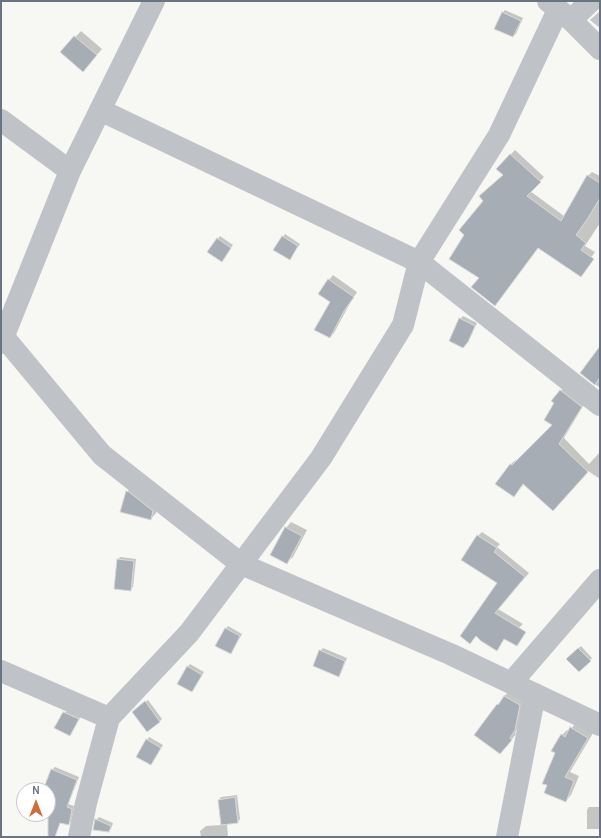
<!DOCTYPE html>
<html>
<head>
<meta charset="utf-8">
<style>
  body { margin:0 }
  #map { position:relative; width:601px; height:838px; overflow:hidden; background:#f7f7f4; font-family:Karla,sans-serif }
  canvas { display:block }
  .frame { position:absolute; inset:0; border:2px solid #697482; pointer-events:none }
  .north { position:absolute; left:16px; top:782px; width:40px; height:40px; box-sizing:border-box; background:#fff; border:1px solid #c3c7cd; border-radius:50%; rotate:0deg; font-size:11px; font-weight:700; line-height:16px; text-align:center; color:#697482 }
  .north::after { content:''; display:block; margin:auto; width:14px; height:18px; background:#d06d3b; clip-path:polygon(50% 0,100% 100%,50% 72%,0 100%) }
</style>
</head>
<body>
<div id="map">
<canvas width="601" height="838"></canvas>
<div class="frame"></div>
<div class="north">N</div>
</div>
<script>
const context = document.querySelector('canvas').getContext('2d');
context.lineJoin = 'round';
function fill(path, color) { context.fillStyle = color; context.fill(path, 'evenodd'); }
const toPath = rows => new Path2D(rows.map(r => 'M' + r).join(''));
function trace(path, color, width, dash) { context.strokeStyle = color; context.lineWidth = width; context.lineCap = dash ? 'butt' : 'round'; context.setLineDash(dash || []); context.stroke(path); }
fill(toPath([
  [505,10,523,18,516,34,513,36,503,12],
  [600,11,600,28,590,20],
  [81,31,102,49,88,65,61,52],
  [515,150,544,177,530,191,564,216,588,176,592,172,600,176,600,223,585,246,595,252,583,269,539,247,528,261,480,277,504,175,497,169],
  [285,234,300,244,289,259,283,237],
  [220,236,233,245,224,258,218,239],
  [333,275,357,292,349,305,334,333,330,337,332,302,329,280],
  [463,316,477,323,470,338,466,344,460,319],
  [600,348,600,388,581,373],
  [566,385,586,401,564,438,589,464,600,452,600,479,588,471,558,504,524,484,514,496,497,484,511,464,516,460,518,461,554,425,555,403,552,401],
  [132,486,158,505,156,513,151,519,127,492],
  [291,522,307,530,293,557,287,562,286,528],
  [482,532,500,544,497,547,529,573,498,609,523,624,507,639,505,638,496,650,481,640,498,583,478,536],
  [120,557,136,559,133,587,130,590,118,560],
  [228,626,242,634,233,650,226,629],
  [581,646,592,658,579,671,567,659],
  [323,648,347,658,341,673,338,676,320,651],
  [190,664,204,672,192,691,188,667],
  [510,691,525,699,520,723,515,733,516,734,505,748,504,696],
  [148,700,162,719,159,722,136,710],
  [67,710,81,716,70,735,56,727],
  [576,723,593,733,570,772,579,776,571,795,566,801,556,753,562,735,567,730,569,731],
  [149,737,163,745,151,764,147,740],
  [55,767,79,777,68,804,74,806,71,822,68,824,40,814,48,814,48,792,50,786,52,770],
  [237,795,240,819,238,822,227,823,228,837,201,837,200,831,206,826,222,825,219,800,221,797],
  [589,807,600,807,600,829,587,829,587,810],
  [99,817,113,823,111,829,109,831,94,829,96,820]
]), '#0003');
const building = toPath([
  [502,12,521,21,513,37,494,29,502,12],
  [74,36,97,55,83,72,60,52,74,36],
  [510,154,541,182,527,196,561,221,587,175,600,183,600,198,588,218,576,235,586,243,581,250,594,259,581,277,538,248,495,306,471,287,479,278,449,259,464,235,459,230,483,201,479,196,503,175,496,169,510,154],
  [282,236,298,246,290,260,273,250,282,236],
  [217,238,231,248,222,262,207,252,217,238],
  [328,279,354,297,344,311,330,338,314,330,330,302,318,294,328,279],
  [459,318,475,326,468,342,463,348,449,341,459,318],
  [600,346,600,377,595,385,580,373,600,346],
  [560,390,582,407,559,444,588,472,553,511,523,484,514,497,495,484,510,464,512,465,552,425,544,420,554,403,551,401,560,390],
  [126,491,129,492,153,511,151,520,120,512,126,491],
  [285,527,302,536,287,564,270,555,285,527],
  [477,535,497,548,494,552,525,577,495,613,526,632,517,646,504,639,497,651,481,641,476,636,470,644,460,636,497,583,461,560,477,535],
  [117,559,134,561,131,591,114,589,117,559],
  [225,628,240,636,231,654,215,646,225,628],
  [578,648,591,661,579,672,566,659,578,648],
  [319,650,345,661,339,677,313,666,319,650],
  [187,666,202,675,192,692,177,684,187,666],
  [504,696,520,705,515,730,510,738,512,740,500,754,474,735,497,704,498,705,504,696],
  [145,701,160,722,147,732,132,712,145,701],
  [63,712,79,719,70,736,54,728,63,712],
  [570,727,588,738,565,777,574,781,566,802,544,793,547,785,542,784,555,753,551,751,561,734,565,737,570,727],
  [146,739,161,748,151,765,136,757,146,739],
  [51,769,77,780,67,807,72,809,69,825,60,823,55,837,48,837,48,786,45,785,51,769],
  [235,797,238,823,221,825,218,800,235,797],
  [95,819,111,826,109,832,93,830,95,819]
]);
fill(building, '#a7adb4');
trace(building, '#d8d8d7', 1);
trace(toPath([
  [548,1,571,20,600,49],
  [571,20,591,1],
  [100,110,419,262,600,405],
  [1,120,70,171],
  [3,336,102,455,241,564,450,654,600,725],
  [1,343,70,171,154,1],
  [1,671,109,718],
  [511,683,600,580],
  [79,837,86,803,109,718,189,633,321,458,403,325,419,262,499,135,558,10],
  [507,837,535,694]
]), '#bfc2c6', 22);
</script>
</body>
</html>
